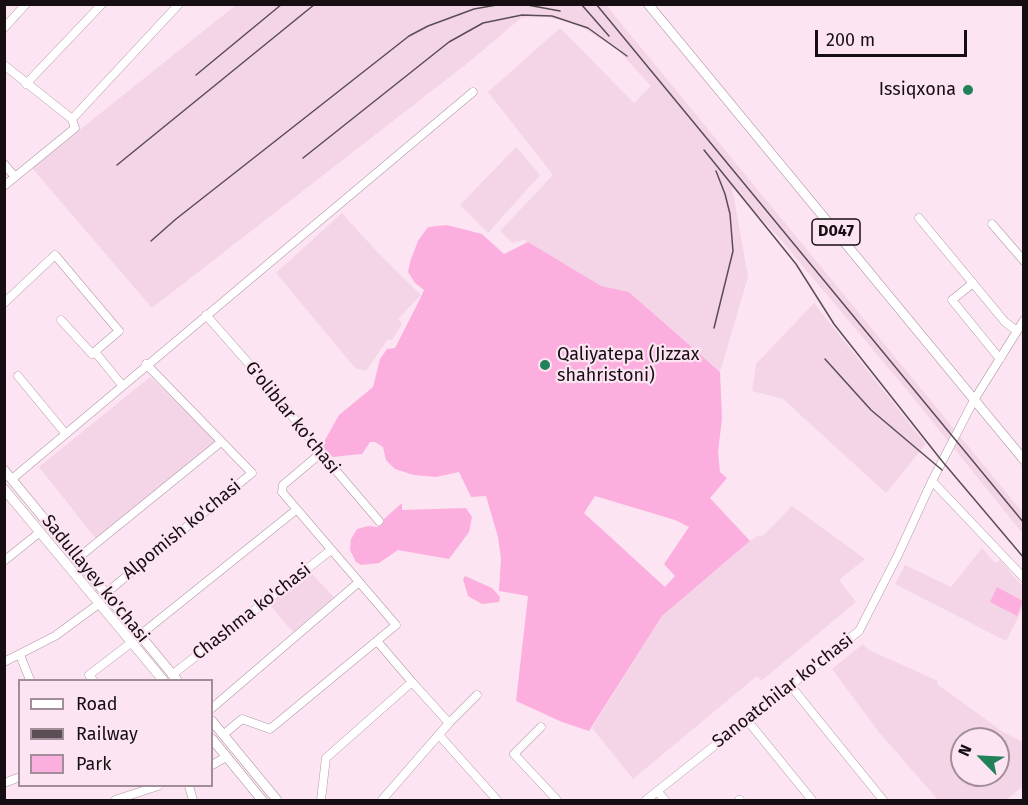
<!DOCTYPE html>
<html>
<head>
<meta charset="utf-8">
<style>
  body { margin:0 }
  #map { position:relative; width:1028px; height:805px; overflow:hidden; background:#fde4f2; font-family:"Fira Sans",sans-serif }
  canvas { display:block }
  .frame { position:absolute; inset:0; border:6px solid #160e12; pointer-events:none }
  .legend { position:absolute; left:18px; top:679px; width:195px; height:108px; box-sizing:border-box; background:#fde4f2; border:2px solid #a18e98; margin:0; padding:8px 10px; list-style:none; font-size:18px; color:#160e12 }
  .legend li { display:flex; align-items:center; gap:12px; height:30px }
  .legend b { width:30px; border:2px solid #a18e98 }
  .north { position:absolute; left:950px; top:727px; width:60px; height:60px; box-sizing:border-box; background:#fde4f2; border:2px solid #a18e98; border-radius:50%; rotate:294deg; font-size:16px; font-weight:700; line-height:24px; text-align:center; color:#160e12 }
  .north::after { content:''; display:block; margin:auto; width:21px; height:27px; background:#218159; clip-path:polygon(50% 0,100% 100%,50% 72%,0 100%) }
  .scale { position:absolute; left:815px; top:30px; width:152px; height:27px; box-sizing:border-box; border:3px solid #160e12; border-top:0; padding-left:8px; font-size:18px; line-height:21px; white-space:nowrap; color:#160e12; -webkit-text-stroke:4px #fde4f2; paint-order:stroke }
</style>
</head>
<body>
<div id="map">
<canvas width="1028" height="805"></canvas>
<div class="frame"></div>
<ul class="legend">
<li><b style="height:8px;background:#fff"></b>Road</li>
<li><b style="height:8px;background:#5a4d54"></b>Railway</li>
<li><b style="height:16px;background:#fcafde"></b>Park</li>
</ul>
<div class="north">N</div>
<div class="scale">200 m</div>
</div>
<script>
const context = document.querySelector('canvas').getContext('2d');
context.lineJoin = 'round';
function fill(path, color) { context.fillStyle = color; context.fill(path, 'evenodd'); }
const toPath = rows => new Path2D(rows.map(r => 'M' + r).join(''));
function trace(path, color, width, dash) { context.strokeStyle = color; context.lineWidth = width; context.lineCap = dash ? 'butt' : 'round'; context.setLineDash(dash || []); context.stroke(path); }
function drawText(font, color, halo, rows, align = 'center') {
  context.font = font + ' "Fira Sans",sans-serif'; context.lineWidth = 4.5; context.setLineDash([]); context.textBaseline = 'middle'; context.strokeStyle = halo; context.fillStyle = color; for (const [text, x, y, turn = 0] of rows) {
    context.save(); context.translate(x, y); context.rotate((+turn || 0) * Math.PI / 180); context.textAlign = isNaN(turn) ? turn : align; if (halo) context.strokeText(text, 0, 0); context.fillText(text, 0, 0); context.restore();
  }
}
fill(toPath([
  [577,4,606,5,1023,513,1023,534,911,395,781,240,732,187,748,277,720,372,629,292,601,287,524,240,512,243,500,231,553,175,488,92,560,28,634,103,651,86,618,50,574,22,546,17,521,18,469,62,152,308,32,168,236,5],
  [516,147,540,175,488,233,460,205],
  [342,213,380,255,421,295,398,319,402,324,392,340,388,339,366,371,355,368,276,273],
  [814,303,926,444,886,493,783,399,752,391,756,364],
  [150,377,218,442,97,540,39,467],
  [792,506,865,559,839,580,856,602,761,681,757,676,633,779,592,728,662,616,750,541,759,535,762,537],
  [982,548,995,563,1000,560,1023,587,1023,608,1006,641,895,584,905,565,951,587],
  [310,572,334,597,293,632,269,604],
  [863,644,869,650,938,681,937,684,1003,732,1023,742,1023,786,1006,800,938,800,878,731,832,669],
  [962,739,998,739,998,775,962,775]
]), '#f4d5e8');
fill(toPath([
  [447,225,482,234,504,254,528,242,601,286,629,292,720,372,722,418,718,452,720,472,727,478,710,498,750,541,662,616,589,731,562,722,516,701,528,596,499,591,501,559,498,537,486,496,471,497,459,472,436,477,414,475,395,469,386,460,383,447,375,442,370,442,362,454,351,455,333,457,321,447,339,415,373,387,380,359,387,349,395,348,420,299,424,290,415,283,408,272,410,262,418,241,428,227],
  [595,496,675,520,689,527,664,564,675,576,665,587,584,513],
  [402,503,402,510,466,508,472,517,469,532,449,559,398,550,379,563,361,565,356,562,350,550,351,539,357,529,368,526,376,527,381,525,384,519],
  [465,576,492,588,500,597,499,602,482,604,468,596,463,579],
  [997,587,1023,601,1017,616,990,602]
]), '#fcafde');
const minor = toPath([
  [4,28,26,4],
  [4,65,72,119],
  [26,84,102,4],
  [4,164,15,177],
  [4,186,75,128,72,119,179,4],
  [919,218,1005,322,1017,331],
  [992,224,1024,261],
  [973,283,952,300,1000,359],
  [4,303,55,255,119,331,92,354,61,320],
  [206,315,271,389,321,453,379,521],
  [95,352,122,385],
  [18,376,65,433],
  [12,479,473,92],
  [932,481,1024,578],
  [78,558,221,442],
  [4,561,40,532],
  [106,593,252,473,146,364],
  [140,635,296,510],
  [377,641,412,682],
  [20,655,30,680],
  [4,662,55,636,100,603],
  [172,675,331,550],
  [93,680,89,675,132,642],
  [790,685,883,800],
  [212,708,359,582],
  [747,720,812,800],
  [541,727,514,754,557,800],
  [223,735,242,719,270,729,396,625,282,492,283,485,321,453],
  [439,735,497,800],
  [212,765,226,757],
  [4,783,20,777],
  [189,786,193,800],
  [657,791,665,800],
  [115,800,158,786],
  [321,800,326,758,412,682,449,723],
  [382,800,449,723,477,695],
  [646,800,859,631,898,555,932,481,974,400,1024,320],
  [739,800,740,800]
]);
const major = toPath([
  [648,4,1024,460],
  [4,470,177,680],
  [4,489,163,680],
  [212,721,277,800],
  [212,739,262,800]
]);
trace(minor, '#b099a6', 9);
trace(major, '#b099a6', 10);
trace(minor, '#fff', 8);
trace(major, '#fff', 9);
trace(toPath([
  [522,4,560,11],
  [581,4,609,36],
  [596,4,1024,523],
  [196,75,282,4],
  [704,150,796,264,834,324,942,461,1024,558],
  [303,158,449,42,483,23,522,15,552,16,588,28,627,56],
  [117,165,315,4],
  [151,241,176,219,409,36,428,26,474,9,502,4],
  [714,328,733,251,730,214,725,194,716,171],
  [825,359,871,410,942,470]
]), '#5a4d54', 1.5);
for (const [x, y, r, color] of [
  [968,90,6,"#218159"],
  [545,365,6,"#218159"]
]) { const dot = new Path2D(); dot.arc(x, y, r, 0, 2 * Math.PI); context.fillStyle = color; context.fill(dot); trace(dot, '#fde4f2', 2); }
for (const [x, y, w] of [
  [836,232,48]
]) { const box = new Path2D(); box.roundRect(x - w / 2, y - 13, w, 26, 4.5); context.fillStyle = '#fde4f2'; context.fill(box); trace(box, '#160e12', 1.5); }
drawText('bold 16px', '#160e12', null, [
  ["D047",836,232]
]);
drawText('18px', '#160e12', '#fde4f2', [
  ["Issiqxona",956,90],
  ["Qaliyatepa (Jizzax",557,355,"left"],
  ["shahristoni)",557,376,"left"]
], 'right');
drawText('18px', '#160e12', '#fde4f2', [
  ["G'oliblar ko'chasi",292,418,51],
  ["Alpomish ko'chasi",182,530,-39],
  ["Sadullayev ko'chasi",95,579,51],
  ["Chashma ko'chasi",252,612,-38],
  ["Sanoatchilar ko'chasi",783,691,-38]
]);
</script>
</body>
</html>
